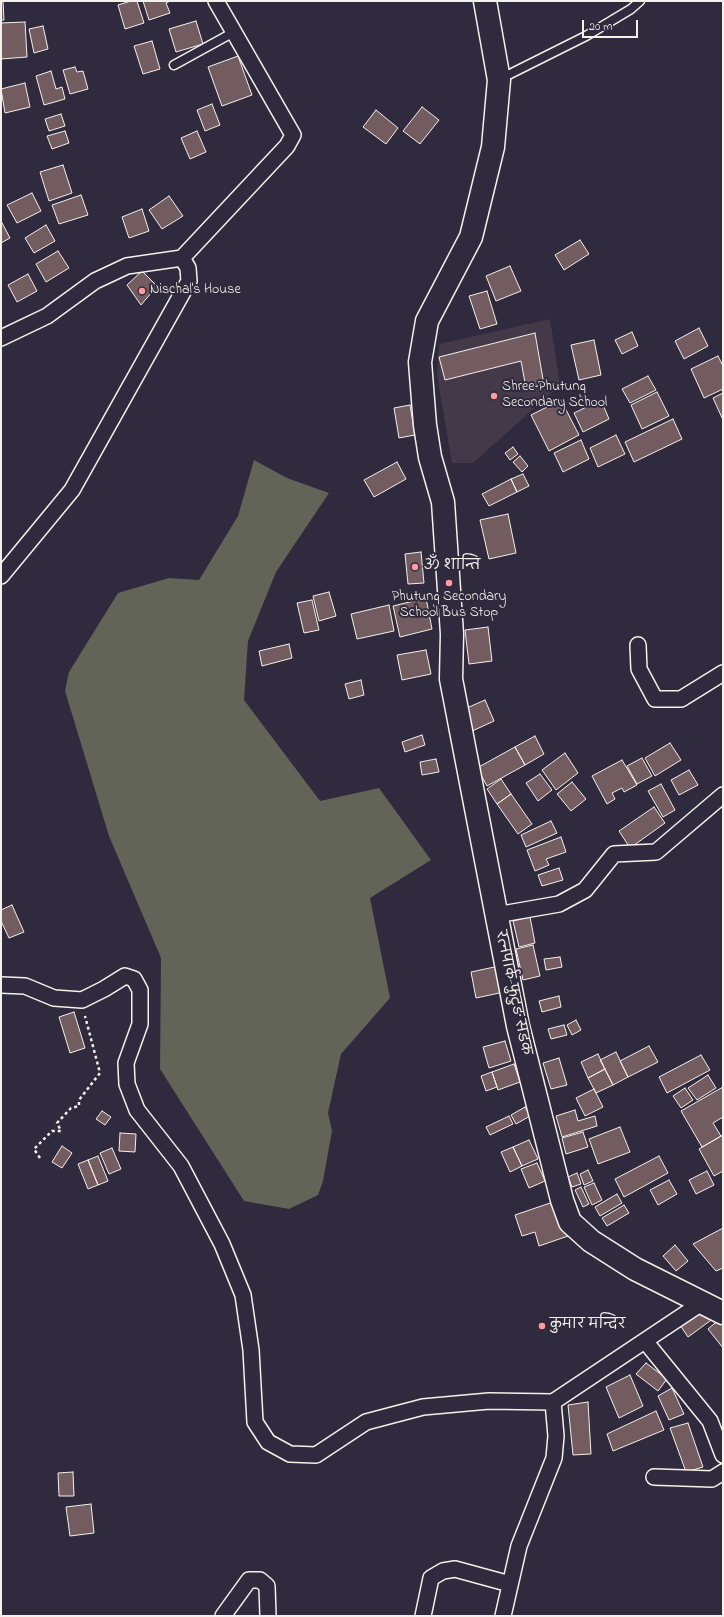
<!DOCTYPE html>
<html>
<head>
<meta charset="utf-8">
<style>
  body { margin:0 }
  #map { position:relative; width:724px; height:1617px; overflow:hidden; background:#2f2a3d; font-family:"Indie Flower",sans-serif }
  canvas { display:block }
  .frame { position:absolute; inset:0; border:2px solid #f4f1e8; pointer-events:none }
  .scale { position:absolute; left:582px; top:20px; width:56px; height:18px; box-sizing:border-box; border:2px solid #f4f1e8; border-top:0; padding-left:5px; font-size:12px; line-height:14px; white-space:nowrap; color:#f4f1e8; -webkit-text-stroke:3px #2f2a3d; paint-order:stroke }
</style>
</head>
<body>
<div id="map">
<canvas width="724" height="1617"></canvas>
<div class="frame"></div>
<div class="scale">20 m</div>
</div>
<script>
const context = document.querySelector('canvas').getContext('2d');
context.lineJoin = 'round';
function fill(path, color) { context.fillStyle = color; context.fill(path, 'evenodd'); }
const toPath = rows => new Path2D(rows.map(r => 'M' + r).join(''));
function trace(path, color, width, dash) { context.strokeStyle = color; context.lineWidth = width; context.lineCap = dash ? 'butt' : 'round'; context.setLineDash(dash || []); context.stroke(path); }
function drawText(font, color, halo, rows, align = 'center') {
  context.font = font + ' "Indie Flower","Playpen Sans Deva",sans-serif'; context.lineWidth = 4; context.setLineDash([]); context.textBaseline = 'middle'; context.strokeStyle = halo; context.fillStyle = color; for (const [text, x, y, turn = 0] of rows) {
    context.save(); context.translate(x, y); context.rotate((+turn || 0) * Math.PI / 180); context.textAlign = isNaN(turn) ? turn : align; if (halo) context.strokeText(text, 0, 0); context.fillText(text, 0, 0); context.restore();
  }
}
fill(toPath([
  [550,319,560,385,473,463,452,463,437,375,439,344]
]), '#433948');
fill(toPath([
  [254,460,287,478,329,493,276,572,248,641,244,700,320,801,379,788,431,860,370,898,390,998,341,1054,328,1113,332,1131,323,1181,318,1195,289,1209,244,1201,160,1069,161,958,109,836,65,691,69,672,118,593,169,578,199,580,238,516]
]), '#616457');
const building = toPath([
  [1,1,3,1,4,20,1,20,1,1],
  [131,1,137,1,144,23,125,29,118,5,131,1],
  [143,1,170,1,166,3,170,13,149,20,143,1],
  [196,21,203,44,176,52,169,29,196,21],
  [25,22,27,57,1,59,1,23,25,22],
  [43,26,48,49,34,53,29,29,43,26],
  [152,41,160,69,143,74,134,46,152,41],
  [238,56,252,95,222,106,208,67,238,56],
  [75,67,77,72,83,71,88,89,70,94,63,70,75,67],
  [51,71,56,89,62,87,65,99,44,105,36,76,51,71],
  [25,83,30,107,5,113,1,89,25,83],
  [212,104,220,125,205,131,197,110,212,104],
  [422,107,439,120,420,144,403,131,422,107],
  [376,110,398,128,386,144,363,127,376,110],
  [61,114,65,126,49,131,45,119,61,114],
  [65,131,69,143,52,149,47,136,65,131],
  [197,131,206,152,190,159,181,138,197,131],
  [63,165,72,193,49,201,40,172,63,165],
  [32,193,41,211,17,223,7,205,32,193],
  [81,195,88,215,59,224,52,205,81,195],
  [169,196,183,216,162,229,149,210,169,196],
  [142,209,149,231,129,238,122,217,142,209],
  [1,221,10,238,1,243,1,221],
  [46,225,55,241,34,253,25,238,46,225],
  [580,240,589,254,564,270,555,255,580,240],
  [58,251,69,268,46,282,36,264,58,251],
  [510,266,521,291,496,301,486,276,510,266],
  [142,271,157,286,141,305,127,285,142,271],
  [28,274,37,291,17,302,8,285,28,274],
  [487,291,497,324,480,329,469,296,487,291],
  [699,328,708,346,684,359,675,341,699,328],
  [632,332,638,346,622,354,615,340,632,332],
  [535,333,544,385,526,388,521,361,445,380,439,357,535,333],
  [594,340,601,375,579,380,571,345,594,340],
  [718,356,723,366,723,389,704,398,691,369,718,356],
  [648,376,656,390,630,403,622,389,648,376],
  [657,392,669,416,642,429,631,405,657,392],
  [723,393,723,420,713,398,723,393],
  [561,400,579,435,549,451,531,415,561,400],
  [601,400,609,419,583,432,574,413,601,400],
  [410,405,415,435,399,438,394,408,410,405],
  [673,419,682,439,634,462,625,442,673,419],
  [616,435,625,454,598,467,590,448,616,435],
  [581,440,589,459,563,472,554,453,581,440],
  [513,447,518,454,510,460,505,453,513,447],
  [520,456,528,466,522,472,513,462,520,456],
  [397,462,406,479,374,497,364,480,397,462],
  [523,474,529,486,517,492,511,479,523,474],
  [511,479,517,492,489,506,482,494,511,479],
  [508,514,516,553,489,559,480,520,508,514],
  [421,552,424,583,408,584,405,554,421,552],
  [329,592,336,616,319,621,313,596,329,592],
  [426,598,432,629,400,637,393,606,426,598],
  [312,600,319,630,304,633,297,603,312,600],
  [389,605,394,631,357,639,351,614,389,605],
  [488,627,492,661,469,664,465,630,488,627],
  [289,644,292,658,262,666,259,651,289,644],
  [426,650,431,674,402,680,397,655,426,650],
  [361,680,364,695,349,699,345,684,361,680],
  [485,700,494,721,470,732,460,711,485,700],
  [422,735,425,745,405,752,402,742,422,735],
  [535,736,544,754,525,765,515,747,535,736],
  [670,743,681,760,655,776,645,758,670,743],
  [515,747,525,765,487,786,477,768,515,747],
  [565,753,578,773,556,790,542,770,565,753],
  [642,758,652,776,637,784,627,766,642,758],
  [436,759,439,772,422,775,420,762,436,759],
  [622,760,637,785,624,792,622,788,612,793,615,799,607,804,592,776,622,760],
  [689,770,698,785,679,795,671,780,689,770],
  [540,774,552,790,538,801,526,783,540,774],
  [501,779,511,794,497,804,487,789,501,779],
  [572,782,586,799,571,811,557,794,572,782],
  [661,784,675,810,663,817,648,791,661,784],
  [511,794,532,824,518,834,497,804,511,794],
  [654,807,665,823,630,848,619,831,654,807],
  [551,821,557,833,526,847,521,835,551,821],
  [561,837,566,852,546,859,549,865,535,871,527,850,561,837],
  [559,868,563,880,542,886,538,875,559,868],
  [12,905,24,932,9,938,1,921,1,910,12,905],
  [530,917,535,943,519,947,513,921,530,917],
  [533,945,540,976,523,980,516,949,533,945],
  [560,957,562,967,546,970,544,959,560,957],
  [499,966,504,992,476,998,471,972,499,966],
  [559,996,561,1007,542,1012,539,1001,559,996],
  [74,1012,85,1048,70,1053,59,1017,74,1012],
  [576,1020,581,1030,572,1035,567,1025,576,1020],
  [564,1025,567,1035,551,1039,548,1029,564,1025],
  [505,1041,511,1061,489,1068,483,1047,505,1041],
  [649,1046,658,1062,628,1077,620,1061,649,1046],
  [616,1052,628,1077,613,1085,600,1060,616,1052],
  [598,1054,605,1069,588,1078,581,1062,598,1054],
  [701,1055,710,1070,667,1093,659,1077,701,1055],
  [559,1058,567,1085,551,1089,543,1063,559,1058],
  [514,1064,520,1082,498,1090,492,1072,514,1064],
  [605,1069,613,1085,596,1093,588,1078,605,1069],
  [492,1072,497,1087,486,1091,481,1076,492,1072],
  [708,1075,716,1088,697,1100,688,1088,708,1075],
  [723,1087,723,1117,713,1123,721,1136,702,1147,681,1111,723,1087],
  [685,1088,693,1100,681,1108,673,1096,685,1088],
  [594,1089,603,1107,585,1116,576,1098,594,1089],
  [525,1107,530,1116,516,1124,511,1115,525,1107],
  [575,1110,578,1121,595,1116,597,1126,562,1137,556,1116,575,1110],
  [102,1111,111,1117,105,1125,96,1119,102,1111],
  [509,1116,513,1124,490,1135,486,1127,509,1116],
  [620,1127,630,1152,598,1164,589,1139,620,1127],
  [583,1132,588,1147,566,1154,562,1138,583,1132],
  [120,1133,136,1134,135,1152,119,1151,120,1133],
  [723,1135,723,1171,714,1176,699,1149,723,1135],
  [529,1140,538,1159,522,1166,513,1147,529,1140],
  [62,1146,72,1153,62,1168,52,1162,62,1146],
  [513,1147,522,1166,510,1172,501,1152,513,1147],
  [112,1148,121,1169,109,1174,100,1153,112,1148],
  [98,1156,108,1181,98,1185,88,1160,98,1156],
  [659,1156,668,1173,624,1197,615,1179,659,1156],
  [88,1160,98,1185,88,1189,78,1164,88,1160],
  [537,1163,545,1181,529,1188,521,1169,537,1163],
  [588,1170,593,1181,584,1185,580,1174,588,1170],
  [707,1171,714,1185,696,1194,689,1180,707,1171],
  [577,1173,581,1184,572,1187,568,1177,577,1173],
  [669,1180,677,1194,658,1205,650,1190,669,1180],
  [594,1183,602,1200,592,1205,584,1187,594,1183],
  [581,1187,589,1204,583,1207,575,1190,581,1187],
  [617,1194,622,1203,600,1216,595,1207,617,1194],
  [559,1200,571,1235,539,1246,535,1232,522,1236,515,1215,559,1200],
  [624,1205,629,1213,607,1226,602,1218,624,1205],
  [723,1228,723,1268,716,1271,693,1244,723,1228],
  [675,1245,688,1261,676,1271,663,1256,675,1245],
  [704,1304,714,1318,688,1337,678,1322,704,1304],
  [721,1318,723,1321,723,1348,708,1329,721,1318],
  [646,1363,667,1379,658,1391,636,1374,646,1363],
  [630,1375,643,1406,619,1418,606,1387,630,1375],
  [672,1388,684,1414,669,1420,658,1396,672,1388],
  [588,1402,591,1454,573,1455,568,1405,588,1402],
  [656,1411,664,1430,613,1451,607,1434,656,1411],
  [688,1423,703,1467,686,1472,670,1428,688,1423],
  [73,1472,74,1496,59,1496,58,1473,73,1472],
  [91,1504,94,1533,70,1536,66,1507,91,1504]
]);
fill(building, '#725c60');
trace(building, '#f4f1e8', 1);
const lane = toPath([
  [174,65,234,32],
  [500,79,586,36,631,9,640,1]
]);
const street = toPath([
  [1,338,47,316,95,281,127,266,182,258],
  [1,576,72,490,189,281,188,268,182,258,287,146,293,135,216,1],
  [638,645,639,669,655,699,681,699,723,673],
  [496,915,559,904,585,890,614,854,656,852,723,795],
  [1,985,25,986,54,998,82,1000,104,989,125,976,134,979,140,990,140,1024,126,1063,127,1084,137,1110,181,1166,222,1244,243,1295,251,1350,255,1422,268,1442,290,1454,316,1455,366,1422,423,1407,489,1401,553,1402,703,1302],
  [645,1341,710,1421,723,1455],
  [654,1477,712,1479,723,1472],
  [223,1616,249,1580,260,1580,267,1586,268,1616],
  [423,1616,431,1578,443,1571,455,1569,510,1584],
  [503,1616,519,1546,554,1458,556,1436,553,1402]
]);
const secondary = toPath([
  [485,1,499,80,493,147,471,237,427,321,420,362,425,425,430,457,443,502,452,634,451,679,518,1026,562,1200,570,1222,591,1241,635,1269,723,1313]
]);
trace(lane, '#f4f1e8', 11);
trace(street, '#f4f1e8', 18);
trace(secondary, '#f4f1e8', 25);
trace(toPath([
  [40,1158,34,1149,52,1131,61,1131,57,1123,71,1108,79,1106,79,1100,100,1073,85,1016]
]), '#f4f1e8', 2.5, [3, 3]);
trace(lane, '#2f2a3d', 8);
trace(street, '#2f2a3d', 15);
trace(secondary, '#2f2a3d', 22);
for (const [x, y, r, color] of [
  [142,291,4,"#ff9aa2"],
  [494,396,4,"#ff9aa2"],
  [415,567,4,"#ff9aa2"],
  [449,583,4,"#ff9aa2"],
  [542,1326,4,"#ff9aa2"]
]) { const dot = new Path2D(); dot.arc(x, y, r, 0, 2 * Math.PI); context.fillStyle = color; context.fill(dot); trace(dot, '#2f2a3d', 1.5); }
drawText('14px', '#f4f1e8', '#2f2a3d', [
  ["Nischal's House",150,291],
  ["Shree Phutung",502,388],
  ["Secondary School",502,404],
  ["ॐ शान्ति",423,567],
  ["Phutung Secondary",449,598,"center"],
  ["School Bus Stop",449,614,"center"],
  ["कुमार मन्दिर",550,1326]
], 'left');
drawText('14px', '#f4f1e8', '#2f2a3d', [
  ["रत्नपार्क-फुटुङ सडक",512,993,78]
]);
</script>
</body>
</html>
